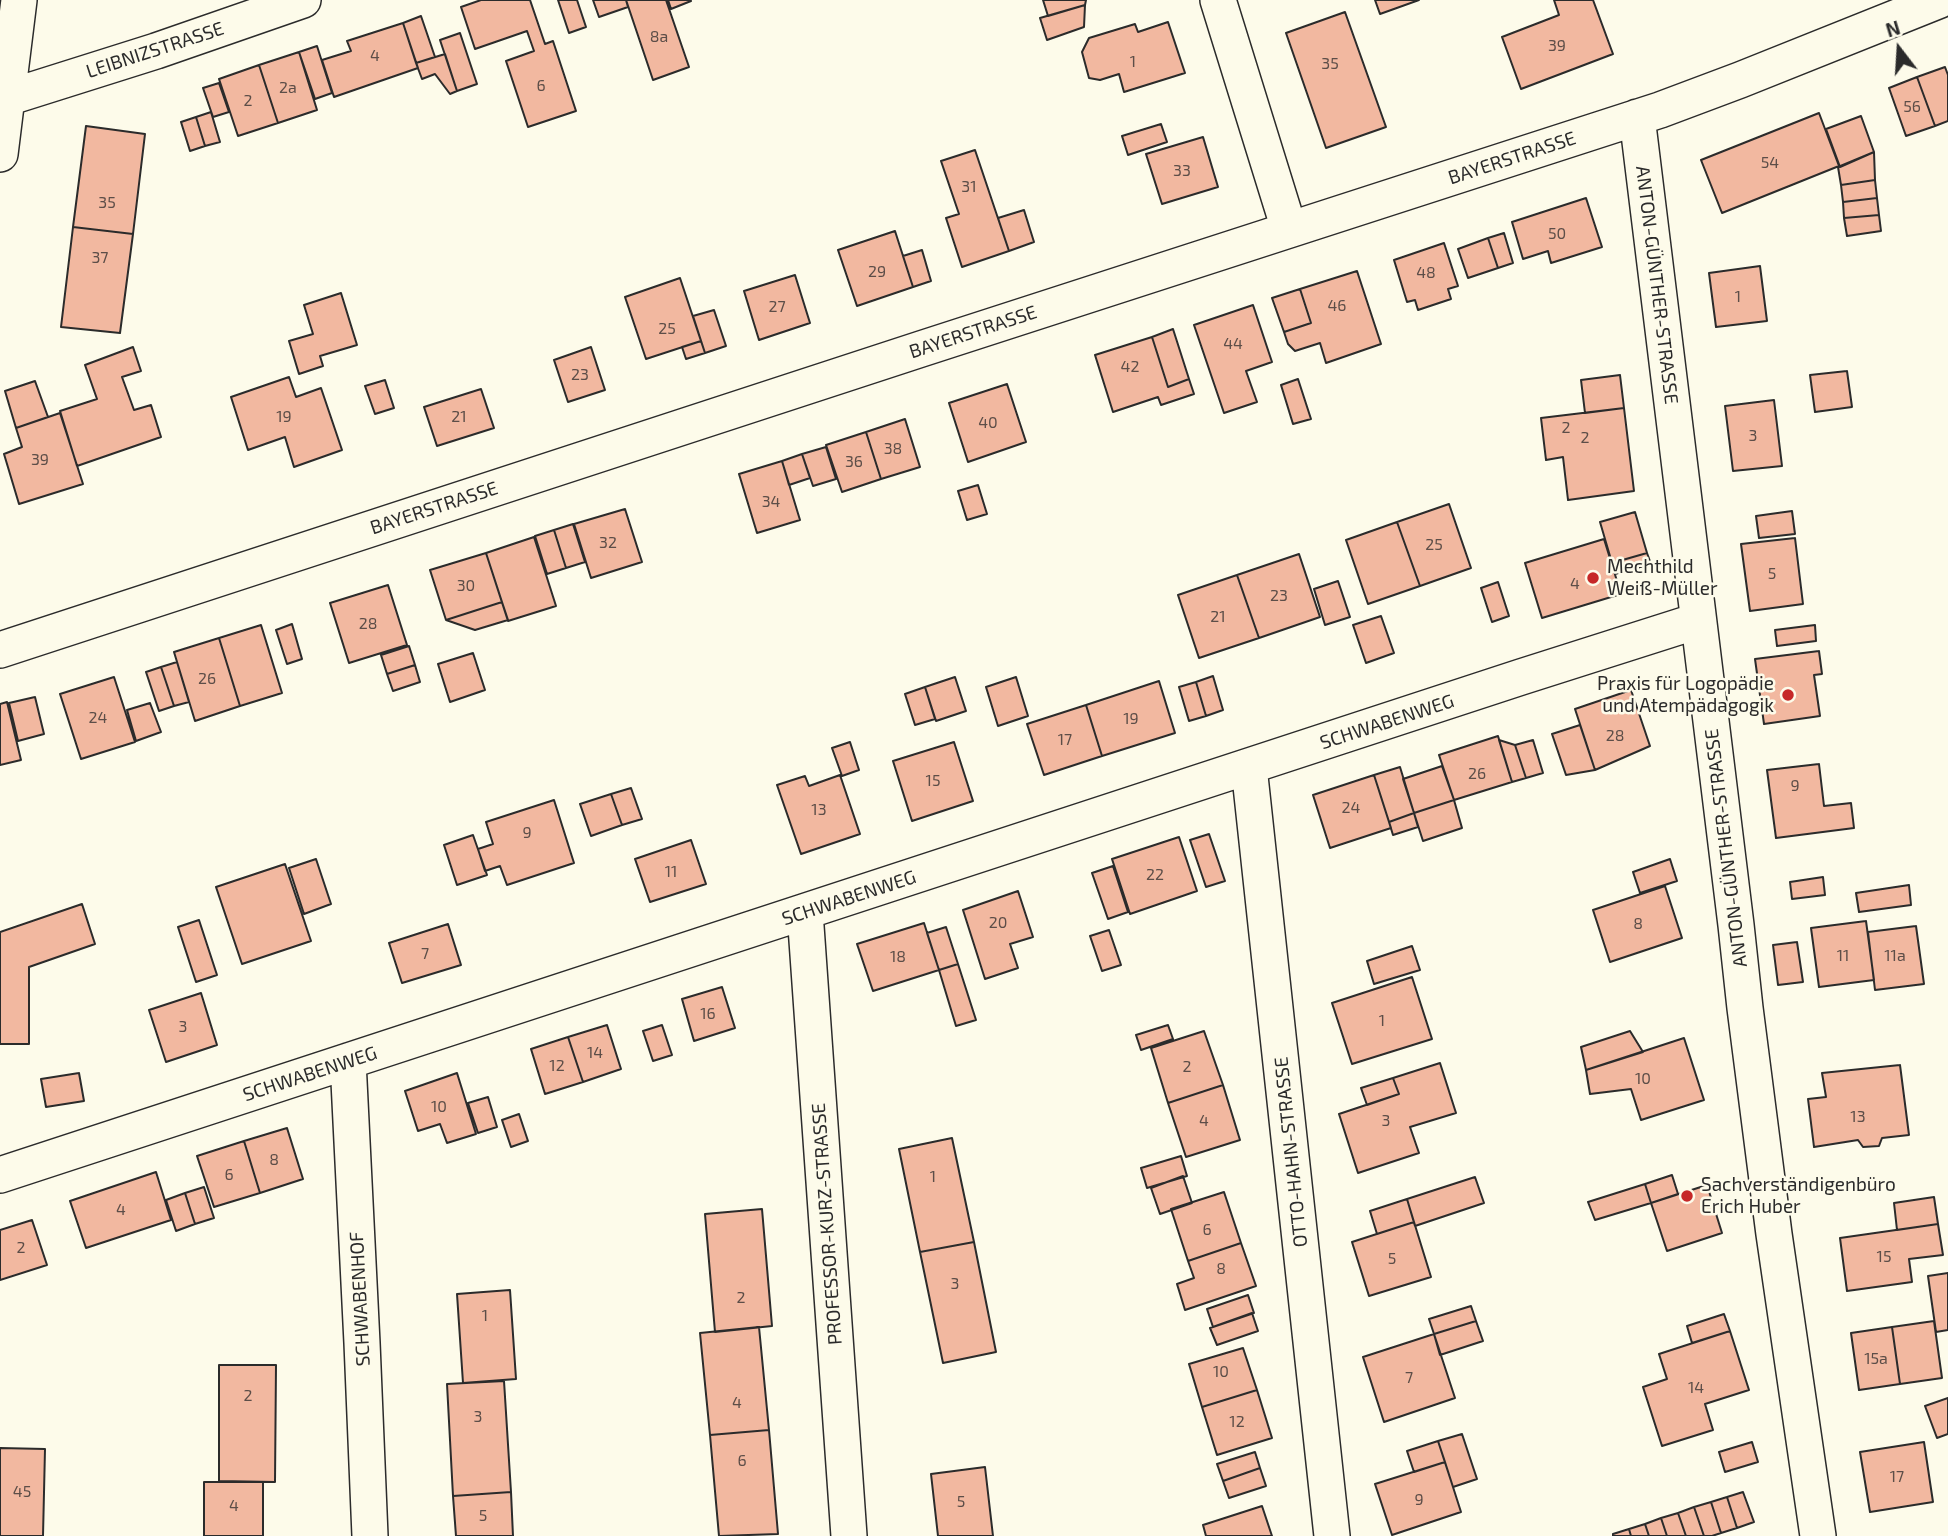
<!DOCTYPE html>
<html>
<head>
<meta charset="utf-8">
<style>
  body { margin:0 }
  #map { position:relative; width:1948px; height:1536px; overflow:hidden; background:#fdfbea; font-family:"Exo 2",sans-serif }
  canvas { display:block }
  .north { position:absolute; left:1864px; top:14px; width:70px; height:70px; -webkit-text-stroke:5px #fdfbea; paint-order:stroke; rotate:343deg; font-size:19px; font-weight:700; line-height:28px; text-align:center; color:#2b2b2b }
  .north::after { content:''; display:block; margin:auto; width:24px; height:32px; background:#2b2b2b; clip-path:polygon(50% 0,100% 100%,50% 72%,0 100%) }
</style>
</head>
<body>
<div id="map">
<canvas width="1948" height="1536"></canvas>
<div class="north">N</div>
</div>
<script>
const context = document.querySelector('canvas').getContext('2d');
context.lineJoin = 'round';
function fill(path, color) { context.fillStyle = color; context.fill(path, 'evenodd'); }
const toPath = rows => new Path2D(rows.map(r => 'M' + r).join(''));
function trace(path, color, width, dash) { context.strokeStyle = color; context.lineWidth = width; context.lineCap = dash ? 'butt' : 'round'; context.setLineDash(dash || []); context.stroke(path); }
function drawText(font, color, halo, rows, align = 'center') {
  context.font = font + ' "Exo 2",sans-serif'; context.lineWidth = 5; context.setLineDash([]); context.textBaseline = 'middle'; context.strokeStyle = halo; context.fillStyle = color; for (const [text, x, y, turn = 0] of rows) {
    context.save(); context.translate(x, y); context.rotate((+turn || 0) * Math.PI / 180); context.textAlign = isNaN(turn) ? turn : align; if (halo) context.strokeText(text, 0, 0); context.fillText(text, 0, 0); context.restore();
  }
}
const building = toPath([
  [481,0,530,0,545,44,553,41,576,111,528,127,506,61,534,51,527,31,475,49,461,7,481,0],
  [558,0,577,0,586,27,569,33,558,0],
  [593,0,626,0,628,7,599,17,593,0],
  [626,0,666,0,689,67,653,80,626,0],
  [668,0,690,0,691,1,671,9,668,0],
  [1043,0,1086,0,1085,5,1048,16,1043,0],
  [1375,0,1419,0,1380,14,1375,0],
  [1554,0,1593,0,1613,54,1521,89,1502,37,1559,15,1554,0],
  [1085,5,1084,27,1047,40,1040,18,1085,5],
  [1345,12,1386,127,1326,148,1286,33,1345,12],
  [421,16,435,57,416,63,403,23,421,16],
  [1168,22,1185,73,1124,92,1119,74,1100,80,1089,78,1082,52,1089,38,1135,24,1138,32,1168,22],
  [403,23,418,68,334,97,322,60,351,51,347,41,403,23],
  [460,33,477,84,457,91,440,40,460,33],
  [317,46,332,93,315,99,299,52,317,46],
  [299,52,317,110,278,123,259,65,299,52],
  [445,54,457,91,450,94,435,74,422,79,416,63,445,54],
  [259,65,278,123,238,136,219,79,259,65],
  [1945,67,1948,75,1948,121,1935,126,1917,77,1945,67],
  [1917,77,1935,126,1906,136,1889,88,1917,77],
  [219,83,229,112,213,117,203,88,219,83],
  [211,112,220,142,205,146,196,117,211,112],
  [1819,113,1839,166,1722,213,1701,160,1819,113],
  [1861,116,1874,152,1840,167,1826,129,1861,116],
  [196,117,205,146,190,151,181,122,196,117],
  [1161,124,1167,142,1128,155,1122,136,1161,124],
  [86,126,145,134,133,234,73,227,86,126],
  [1203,137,1218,187,1162,204,1146,154,1203,137],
  [975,150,1009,251,962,267,946,218,959,214,941,161,975,150],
  [1874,152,1875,180,1841,185,1838,167,1874,152],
  [1875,180,1877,198,1843,202,1841,185,1875,180],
  [1586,198,1602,247,1551,263,1548,251,1523,259,1512,222,1586,198],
  [1877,198,1879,215,1844,218,1843,202,1877,198],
  [1024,210,1034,242,1009,251,998,218,1024,210],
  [1879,215,1881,231,1847,236,1844,218,1879,215],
  [73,227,133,234,120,333,61,327,73,227],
  [895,231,913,287,857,306,838,250,895,231],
  [1504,233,1513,263,1498,268,1488,238,1504,233],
  [1488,238,1498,268,1468,278,1458,249,1488,238],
  [1444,243,1458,286,1448,289,1451,299,1418,310,1415,300,1407,302,1394,260,1444,243],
  [922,250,931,281,913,287,903,256,922,250],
  [1760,266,1767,321,1716,327,1709,273,1760,266],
  [1357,271,1381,344,1326,363,1320,343,1295,351,1288,344,1284,332,1311,323,1300,289,1357,271],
  [795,275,810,323,759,340,744,291,795,275],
  [680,278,701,341,646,359,625,297,680,278],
  [1300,289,1311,323,1284,332,1272,298,1300,289],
  [341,293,357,345,320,356,323,366,299,374,289,341,313,334,304,305,341,293],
  [1253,305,1272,362,1246,371,1257,402,1224,413,1194,325,1253,305],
  [714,310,726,346,705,353,693,316,714,310],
  [1173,329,1189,379,1168,387,1152,337,1173,329],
  [1152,337,1168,387,1189,379,1194,394,1161,405,1158,397,1113,412,1095,355,1152,337],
  [701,341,705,353,686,359,682,347,701,341],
  [133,347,141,371,122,377,134,410,151,405,161,437,77,466,60,411,97,399,85,365,133,347],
  [591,347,605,390,568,402,554,360,591,347],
  [1847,371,1852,407,1815,412,1810,375,1847,371],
  [1620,375,1624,408,1585,413,1581,380,1620,375],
  [289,377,296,397,321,388,342,450,294,467,285,437,248,450,231,397,289,377],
  [1298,379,1311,419,1293,424,1281,385,1298,379],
  [385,380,394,408,375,414,365,386,385,380],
  [35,381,48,417,16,428,5,391,35,381],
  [1007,384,1026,442,968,462,949,403,1007,384],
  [481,389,494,428,437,446,424,407,481,389],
  [1774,400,1782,466,1733,471,1725,406,1774,400],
  [1624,408,1634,491,1568,500,1563,457,1546,460,1541,418,1624,408],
  [60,413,83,484,19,504,4,454,22,447,16,428,60,413],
  [905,419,920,467,881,479,866,432,905,419],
  [866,432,881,479,842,492,826,445,866,432],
  [826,447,836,479,813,486,802,454,826,447],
  [802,454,810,478,789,485,782,461,802,454],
  [782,461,800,520,757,533,739,474,782,461],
  [978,485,987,514,967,520,958,491,978,485],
  [1449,504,1471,568,1420,586,1397,522,1449,504],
  [625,509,642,562,591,578,574,524,625,509],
  [1792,511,1795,534,1759,538,1756,516,1792,511],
  [1635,512,1647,553,1612,563,1600,522,1635,512],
  [1397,522,1420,586,1368,604,1346,540,1397,522],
  [573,524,585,562,566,568,554,530,573,524],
  [554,530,566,568,547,574,535,536,554,530],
  [534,537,556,606,508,621,486,553,534,537],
  [1795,538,1803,604,1750,611,1741,544,1795,538],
  [1604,539,1621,594,1542,618,1525,563,1604,539],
  [486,553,502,602,446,620,430,570,486,553],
  [1647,553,1651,564,1615,574,1612,563,1647,553],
  [1299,554,1320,617,1259,638,1237,575,1299,554],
  [1237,575,1259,638,1199,658,1178,595,1237,575],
  [1338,581,1350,617,1325,625,1314,589,1338,581],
  [1498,582,1509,616,1492,622,1481,588,1498,582],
  [388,585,407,645,349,663,330,603,388,585],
  [502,602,508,620,475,630,446,620,502,602],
  [1381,616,1394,653,1366,663,1353,625,1381,616],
  [292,624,302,659,287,664,276,630,292,624],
  [261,625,282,693,240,706,219,638,261,625],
  [1815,625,1816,641,1777,646,1775,630,1815,625],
  [219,638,240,706,195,721,174,652,219,638],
  [409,646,415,665,387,674,381,655,409,646],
  [1819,651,1822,674,1814,675,1820,716,1764,724,1755,659,1819,651],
  [473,653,485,690,450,702,438,664,473,653],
  [177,662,189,702,174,706,161,667,177,662],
  [415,665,420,682,393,691,387,674,415,665],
  [161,667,174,706,159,711,146,672,161,667],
  [1213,676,1223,710,1206,716,1196,682,1213,676],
  [114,677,135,742,81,759,60,694,114,677],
  [955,677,966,711,936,721,925,687,955,677],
  [1016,677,1028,716,998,726,986,687,1016,677],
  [1159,681,1175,733,1102,756,1086,705,1159,681],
  [1196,682,1206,716,1189,721,1179,687,1196,682],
  [925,687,935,719,915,725,905,694,925,687],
  [1631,690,1650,746,1595,770,1575,709,1631,690],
  [35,697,44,734,18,741,9,703,35,697],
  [7,702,21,760,0,765,0,704,7,702],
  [150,703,161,732,136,741,127,710,150,703],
  [1086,705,1102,756,1044,775,1027,724,1086,705],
  [1580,725,1595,770,1566,775,1552,734,1580,725],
  [1498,736,1512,782,1454,800,1439,755,1498,736],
  [1499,740,1515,745,1526,778,1512,782,1499,740],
  [1533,740,1543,773,1526,778,1515,745,1533,740],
  [850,742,859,770,842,776,832,748,850,742],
  [954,742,973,801,912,821,893,761,954,742],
  [1819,764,1824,806,1851,803,1854,828,1776,838,1767,770,1819,764],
  [1442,766,1454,800,1414,813,1403,779,1442,766],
  [1400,767,1414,813,1389,822,1374,775,1400,767],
  [840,775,860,834,801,854,777,785,805,776,809,786,840,775],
  [1374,775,1391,828,1330,848,1313,795,1374,775],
  [631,788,642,819,622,825,611,794,631,788],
  [611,794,622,825,591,836,580,804,611,794],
  [554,800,574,863,507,885,500,866,485,871,478,849,493,844,486,822,554,800],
  [1454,800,1462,828,1423,841,1414,813,1454,800],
  [1414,813,1418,827,1393,835,1389,822,1414,813],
  [1209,834,1225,881,1206,887,1190,840,1209,834],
  [473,835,487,875,457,885,444,845,473,835],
  [1179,837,1197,891,1130,914,1112,859,1179,837],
  [691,840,706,884,650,902,635,859,691,840],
  [316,859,331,904,304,914,289,868,316,859],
  [1670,859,1677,881,1640,893,1633,872,1670,859],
  [285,864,311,941,242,964,216,887,285,864],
  [1113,866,1128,912,1108,919,1092,873,1113,866],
  [1823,877,1825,895,1792,899,1790,882,1823,877],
  [1909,885,1911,905,1859,912,1856,893,1909,885],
  [1665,886,1682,938,1610,962,1593,910,1665,886],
  [1018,891,1033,937,1010,944,1018,968,985,979,963,910,1018,891],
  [82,904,95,944,29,967,29,1044,0,1044,0,932,82,904],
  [199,920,217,975,196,982,178,927,199,920],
  [1866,921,1874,980,1819,987,1811,928,1866,921],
  [924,923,939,970,873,991,857,944,924,923],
  [448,924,461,965,402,983,389,943,448,924],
  [1916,926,1924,984,1875,990,1868,932,1916,926],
  [946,927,958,964,939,970,927,933,946,927],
  [1109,930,1121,965,1102,971,1090,936,1109,930],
  [1797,942,1803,982,1778,985,1773,945,1797,942],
  [1412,946,1420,970,1374,984,1367,961,1412,946],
  [958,964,976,1020,956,1026,939,970,958,964],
  [1412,977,1432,1039,1352,1064,1332,1003,1412,977],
  [722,987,735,1028,694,1041,682,999,722,987],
  [201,993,217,1045,166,1062,149,1010,201,993],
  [607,1025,621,1069,583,1082,568,1037,607,1025],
  [662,1025,672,1055,653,1061,643,1031,662,1025],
  [1168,1025,1173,1039,1141,1050,1136,1035,1168,1025],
  [1204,1031,1223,1085,1168,1103,1151,1048,1204,1031],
  [1630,1031,1643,1052,1586,1070,1581,1047,1630,1031],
  [568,1037,583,1082,545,1094,531,1049,568,1037],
  [1684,1038,1704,1100,1641,1120,1631,1089,1590,1094,1586,1070,1684,1038],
  [1440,1063,1456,1113,1410,1127,1419,1153,1358,1173,1339,1114,1399,1094,1393,1078,1440,1063],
  [1900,1065,1909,1135,1882,1138,1879,1146,1863,1147,1858,1140,1814,1147,1808,1099,1826,1097,1822,1073,1900,1065],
  [79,1073,84,1101,46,1107,41,1079,79,1073],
  [457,1073,476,1134,447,1143,440,1124,418,1131,405,1091,457,1073],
  [1393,1078,1399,1094,1367,1105,1361,1088,1393,1078],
  [1223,1085,1240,1140,1186,1157,1168,1103,1223,1085],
  [488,1097,497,1127,478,1133,468,1103,488,1097],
  [519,1114,528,1141,511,1147,502,1120,519,1114],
  [287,1128,303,1179,260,1193,244,1141,287,1128],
  [952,1138,974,1242,920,1252,899,1149,952,1138],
  [244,1141,260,1193,214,1207,197,1156,244,1141],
  [1181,1156,1187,1176,1147,1188,1141,1168,1181,1156],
  [156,1172,171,1220,86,1248,70,1201,156,1172],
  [1672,1175,1678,1194,1651,1203,1645,1184,1672,1175],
  [1183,1176,1192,1203,1160,1214,1151,1188,1183,1176],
  [1475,1177,1484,1203,1415,1226,1407,1199,1475,1177],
  [1645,1184,1651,1203,1595,1220,1588,1202,1645,1184],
  [1707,1185,1722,1233,1667,1251,1651,1203,1707,1185],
  [204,1187,214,1218,195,1224,185,1193,204,1187],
  [1224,1192,1241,1243,1188,1261,1171,1209,1224,1192],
  [185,1193,195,1224,176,1231,166,1200,185,1193],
  [1934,1197,1938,1224,1897,1230,1894,1203,1934,1197],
  [1407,1199,1414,1222,1377,1234,1370,1211,1407,1199],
  [762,1209,772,1326,715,1332,705,1214,762,1209],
  [32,1220,47,1265,0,1280,0,1230,32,1220],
  [1414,1222,1431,1277,1369,1296,1352,1242,1414,1222],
  [1938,1224,1943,1255,1909,1259,1912,1282,1847,1291,1840,1238,1938,1224],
  [974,1242,996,1352,943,1363,920,1252,974,1242],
  [1241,1243,1256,1286,1185,1310,1177,1284,1194,1278,1188,1261,1241,1243],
  [1948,1273,1948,1330,1936,1332,1928,1276,1948,1273],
  [510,1290,516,1379,463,1383,457,1294,510,1290],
  [1248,1295,1254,1313,1213,1327,1207,1309,1248,1295],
  [1471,1306,1476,1321,1434,1334,1429,1319,1471,1306],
  [1252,1313,1258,1331,1217,1345,1210,1328,1252,1313],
  [1724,1314,1730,1331,1692,1343,1687,1326,1724,1314],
  [1476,1321,1483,1341,1440,1355,1434,1334,1476,1321],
  [1934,1321,1942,1378,1900,1384,1892,1327,1934,1321],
  [759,1327,769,1430,710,1435,700,1333,759,1327],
  [1892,1327,1900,1384,1859,1390,1851,1333,1892,1327],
  [1730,1331,1749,1390,1705,1404,1713,1430,1662,1446,1643,1387,1667,1379,1659,1354,1730,1331],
  [1434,1334,1455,1398,1384,1422,1363,1357,1434,1334],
  [1243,1348,1257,1390,1202,1407,1189,1364,1243,1348],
  [219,1365,276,1365,275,1482,219,1481,219,1365],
  [504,1381,511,1492,453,1496,447,1384,504,1381],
  [1257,1390,1272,1438,1217,1455,1202,1407,1257,1390],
  [1948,1398,1948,1434,1937,1438,1925,1406,1948,1398],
  [769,1430,778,1534,719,1536,710,1435,769,1430],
  [1462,1434,1477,1479,1453,1487,1438,1441,1462,1434],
  [1438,1441,1445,1462,1414,1472,1407,1451,1438,1441],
  [1752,1442,1758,1462,1725,1472,1719,1452,1752,1442],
  [1924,1442,1933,1502,1870,1512,1860,1452,1924,1442],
  [0,1448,45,1449,43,1536,0,1536,0,1448],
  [1255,1452,1260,1468,1223,1481,1217,1464,1255,1452],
  [1445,1462,1461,1512,1392,1535,1375,1484,1445,1462],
  [985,1467,993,1536,938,1536,931,1474,985,1467],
  [1260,1468,1266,1486,1229,1498,1223,1481,1260,1468],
  [204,1482,263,1482,263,1536,204,1536,204,1482],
  [511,1492,513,1536,456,1536,453,1496,511,1492],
  [1743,1492,1754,1522,1737,1528,1727,1497,1743,1492],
  [1727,1497,1737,1528,1721,1533,1711,1502,1727,1497],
  [1711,1502,1721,1533,1712,1536,1704,1536,1694,1507,1711,1502],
  [1262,1506,1272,1536,1206,1536,1203,1525,1262,1506],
  [1694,1507,1704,1536,1686,1536,1678,1513,1694,1507],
  [1678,1513,1686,1536,1667,1536,1661,1518,1678,1513],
  [1661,1518,1667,1536,1649,1536,1645,1524,1661,1518],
  [1645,1524,1649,1536,1631,1536,1629,1529,1645,1524],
  [1629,1529,1631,1536,1613,1536,1613,1534,1629,1529]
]);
fill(building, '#f2b8a0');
trace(building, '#2b2b2b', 2);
const street = toPath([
  [1218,0,1289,229],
  [7,98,156,51,303,0],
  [1637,117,1736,925,1745,1008,1774,1234,1818,1536],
  [0,154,19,0],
  [0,650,921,349,1660,110,1740,80,1940,0],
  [1249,767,1332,1536],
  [805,912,849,1536],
  [348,1061,362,1343,370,1536],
  [0,1175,1521,677,1697,621]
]);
trace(street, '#2b2b2b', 38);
trace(street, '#fdfbea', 35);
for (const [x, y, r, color] of [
  [1593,578,7,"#c62828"],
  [1788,695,7,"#c62828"],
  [1687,1196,7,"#c62828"]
]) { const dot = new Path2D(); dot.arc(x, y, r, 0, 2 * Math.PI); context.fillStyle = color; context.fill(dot); trace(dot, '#fdfbea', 2.5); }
drawText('16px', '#5d4e48', null, [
  ["8a",659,37],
  ["39",1557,46],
  ["4",375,56],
  ["1",1133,62],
  ["35",1330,64],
  ["6",541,86],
  ["2a",288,88],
  ["2",248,101],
  ["56",1912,107],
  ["54",1770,163],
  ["33",1182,171],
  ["31",969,187],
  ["35",107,203],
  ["50",1557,234],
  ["37",100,258],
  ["29",877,272],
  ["48",1426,273],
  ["1",1738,297],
  ["46",1337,306],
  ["27",777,307],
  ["25",667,329],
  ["44",1233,344],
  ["42",1130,367],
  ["23",580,375],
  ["19",284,417],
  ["21",459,417],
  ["40",988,423],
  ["2",1566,428],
  ["3",1753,436],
  ["2",1585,438],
  ["38",893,449],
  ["39",40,460],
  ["36",854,462],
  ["34",771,502],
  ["32",608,543],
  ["25",1434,545],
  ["5",1772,574],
  ["4",1575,584],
  ["30",466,586],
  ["23",1279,596],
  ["21",1218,617],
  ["28",368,624],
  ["26",207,679],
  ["24",98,718],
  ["19",1131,719],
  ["28",1615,736],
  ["17",1065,740],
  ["26",1477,774],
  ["15",933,781],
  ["9",1795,786],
  ["24",1351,808],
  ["13",819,810],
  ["9",527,833],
  ["11",671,872],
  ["22",1155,875],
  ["20",998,923],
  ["8",1638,924],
  ["7",425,954],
  ["11",1843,956],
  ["11a",1895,956],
  ["18",898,957],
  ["16",708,1014],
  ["1",1382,1021],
  ["3",183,1027],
  ["14",595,1053],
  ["12",557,1066],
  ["2",1187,1067],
  ["10",1643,1079],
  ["10",439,1107],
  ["13",1858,1117],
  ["4",1204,1121],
  ["3",1386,1121],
  ["8",274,1160],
  ["6",229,1175],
  ["1",933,1177],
  ["4",121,1210],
  ["6",1207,1230],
  ["2",21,1248],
  ["15",1884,1257],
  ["5",1392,1259],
  ["8",1221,1269],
  ["3",955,1284],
  ["2",741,1298],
  ["1",485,1316],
  ["15a",1876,1359],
  ["10",1221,1372],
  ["7",1409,1378],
  ["14",1696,1388],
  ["2",248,1396],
  ["4",737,1403],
  ["3",478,1417],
  ["12",1237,1422],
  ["6",742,1461],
  ["17",1897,1477],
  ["45",22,1492],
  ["9",1419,1500],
  ["5",961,1502],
  ["4",234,1506],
  ["5",483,1516]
]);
drawText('19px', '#2b2b2b', '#fdfbea', [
  ["LEIBNIZSTRASSE",155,50,-18],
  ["BAYERSTRASSE",1512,158,-18],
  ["ANTON-GÜNTHER-STRASSE",1657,285,83],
  ["BAYERSTRASSE",973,332,-18],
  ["BAYERSTRASSE",434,508,-18],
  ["SCHWABENWEG",1387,722,-18],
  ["ANTON-GÜNTHER-STRASSE",1726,848,-97],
  ["SCHWABENWEG",849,898,-18],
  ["SCHWABENWEG",310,1074,-18],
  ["OTTO-HAHN-STRASSE",1291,1152,-96],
  ["PROFESSOR-KURZ-STRASSE",827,1224,-94],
  ["SCHWABENHOF",360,1299,-93]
]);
drawText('19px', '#2b2b2b', '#fdfbea', [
  ["Mechthild",1607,567],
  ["Weiß-Müller",1607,589],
  ["Praxis für Logopädie",1774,684,"right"],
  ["und Atempädagogik",1774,706,"right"],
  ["Sachverständigenbüro",1701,1185],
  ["Erich Huber",1701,1207]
], 'left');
</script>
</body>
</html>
